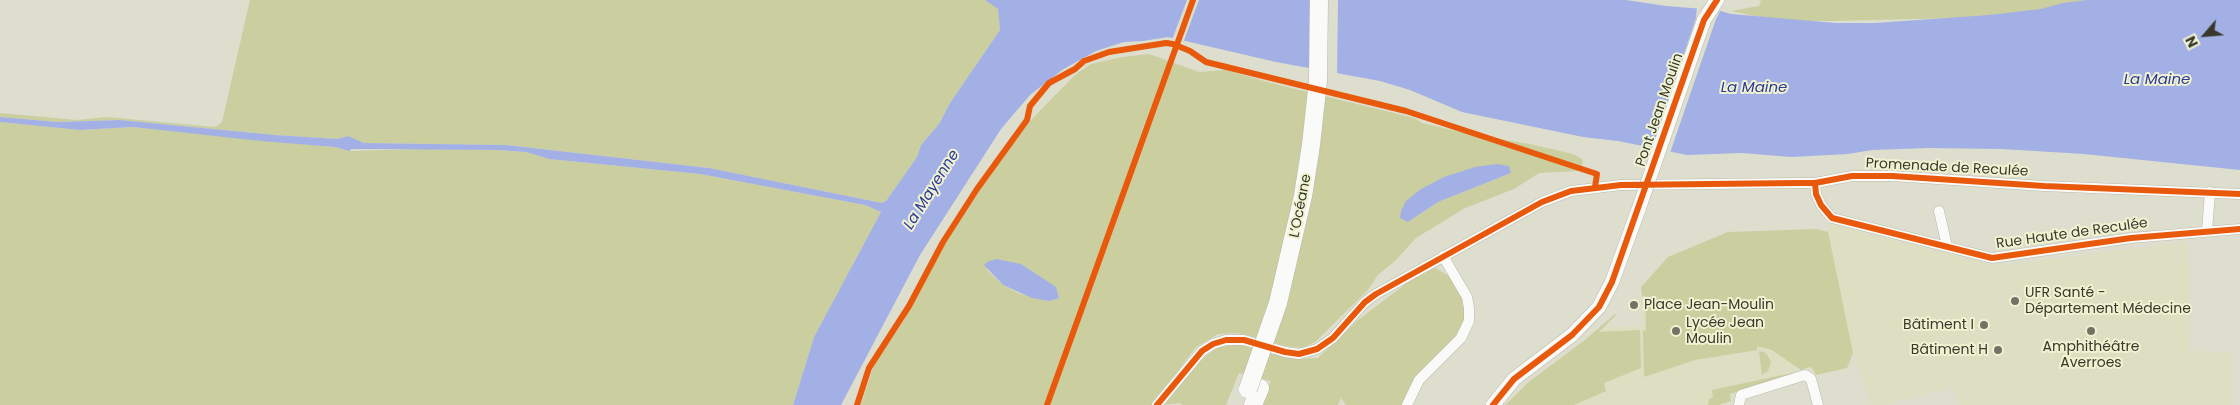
<!DOCTYPE html>
<html>
<head>
<meta charset="utf-8">
<style>
  body { margin:0 }
  #map { position:relative; width:2240px; height:405px; overflow:hidden; background:#dddecd; font-family:Poppins,sans-serif }
  canvas { display:block }
  .north { position:absolute; left:2180px; top:10px; width:50px; height:50px; -webkit-text-stroke:4px #f0f3d1; paint-order:stroke; rotate:243deg; font-size:14px; font-weight:700; line-height:20px; text-align:center; color:#38392c }
  .north::after { content:''; display:block; margin:auto; width:18px; height:22px; background:#38392c; clip-path:polygon(50% 0,100% 100%,50% 72%,0 100%) }
</style>
</head>
<body>
<div id="map">
<canvas width="2240" height="405"></canvas>
<div class="north">N</div>
</div>
<script>
const context = document.querySelector('canvas').getContext('2d');
context.lineJoin = 'round';
function fill(path, color) { context.fillStyle = color; context.fill(path, 'evenodd'); }
const toPath = rows => new Path2D(rows.map(r => 'M' + r).join(''));
function trace(path, color, width, dash) { context.strokeStyle = color; context.lineWidth = width; context.lineCap = dash ? 'butt' : 'round'; context.setLineDash(dash || []); context.stroke(path); }
function drawText(font, color, halo, rows, align = 'center') {
  context.font = font + ' Poppins,sans-serif'; context.lineWidth = 4; context.setLineDash([]); context.textBaseline = 'middle'; context.strokeStyle = halo; context.fillStyle = color; for (const [text, x, y, turn = 0] of rows) {
    context.save(); context.translate(x, y); context.rotate((+turn || 0) * Math.PI / 180); context.textAlign = isNaN(turn) ? turn : align; if (halo) context.strokeText(text, 0, 0); context.fillText(text, 0, 0); context.restore();
  }
}
fill(toPath([
  [1828,224,1998,266,2188,242,2190,334,2188,350,2207,352,2232,352,2231,405,1959,405,1953,387,1883,405,1871,405,1853,353,1838,288],
  [1672,258,1795,365,1791,376,1730,394,1731,401,1719,405,1512,405,1591,340,1606,324,1610,324,1611,327,1643,326,1642,294]
]), '#dcdfc1');
fill(toPath([
  [250,0,985,0,998,9,1000,30,950,103,939,124,921,145,917,157,886,201,882,203,709,168,506,145,364,143,348,137,338,139,275,135,120,120,57,122,0,117,0,113,77,120,107,117,215,127,222,122],
  [1761,0,2108,0,2003,17,1829,21,1779,21,1731,11,1759,6],
  [1149,54,1199,72,1226,70,1271,83,1414,118,1422,123,1469,134,1529,144,1573,154,1582,159,1583,163,1577,171,1539,173,1514,189,1465,208,1416,238,1396,260,1378,275,1367,291,1315,342,1302,348,1286,346,1237,333,1218,334,1196,347,1152,405,861,405,874,365,901,325,951,234,993,170,1032,119,1074,76,1091,64,1122,57],
  [1511,173,1438,202,1408,222,1406,201],
  [1021,264,1037,275,1058,298,1050,301,1020,294,1003,285,986,269],
  [0,122,80,130,133,127,335,147,349,151,425,149,497,150,526,152,549,159,700,174,865,205,881,212,814,337,793,405,0,405],
  [1816,229,1828,232,1853,353,1847,368,1816,375,1812,368,1809,367,1801,370,1772,350,1757,346,1757,350,1695,360,1644,377,1643,331,1646,330,1645,296,1642,296,1641,287,1668,257,1728,232],
  [1435,268,1449,276,1463,297,1466,316,1454,339,1404,405,1346,405,1341,398,1338,405,1261,405,1271,381,1239,373,1226,405,1182,405,1180,403,1163,405,1196,364,1218,347,1239,345,1297,359,1318,358,1357,321,1412,279],
  [1615,314,1617,314,1599,332,1640,330,1641,368,1604,383,1606,391,1574,405,1505,405,1530,381,1585,340],
  [1759,351,1766,353,1771,362,1768,371,1762,375],
  [1792,373,1797,374,1730,394,1731,401,1719,405,1708,405,1709,399,1713,397,1712,390]
]), '#cbce9f');
fill(toPath([
  [985,0,1626,0,1666,6,1717,10,1731,14,1836,23,1875,23,1989,15,2041,9,2063,3,2088,0,2240,0,2240,170,2084,154,2002,149,1928,148,1872,150,1848,154,1791,157,1742,153,1687,155,1618,141,1583,137,1462,112,1410,90,1380,81,1276,62,1168,37,1143,41,1124,42,1096,51,1062,70,1030,95,1001,129,920,255,841,405,793,405,814,337,881,212,865,205,700,174,549,159,526,152,497,150,352,149,349,151,335,147,261,141,133,127,80,130,0,122,0,117,57,122,120,120,275,135,338,139,348,136,364,143,506,145,709,168,882,203,886,201,917,157,921,145,939,124,950,103,1000,30,998,9],
  [1497,164,1509,166,1511,173,1438,202,1408,222,1400,218,1401,211,1406,201,1421,189,1444,177,1475,167],
  [996,259,1021,264,1056,287,1059,298,1050,301,1032,298,1003,285,984,265,987,262]
]), '#a2b0e5');
fill(toPath([
  [1187,0,1199,0,1183,43,1172,40],
  [1310,0,1338,0,1337,77,1309,71],
  [1697,6,1721,9,1716,19,1670,153,1652,149,1696,18]
]), '#dddecd');
const minor = toPath([
  [1815,183,1816,194,1821,205,1832,218,1992,258,2131,238,2240,229],
  [1939,211,1947,246],
  [2207,231,2210,192],
  [1157,405,1202,351,1213,344,1226,340,1244,340,1285,352,1299,354,1317,349,1333,338,1365,302,1376,294,1542,202,1571,191,1621,185,1799,183,1815,183,1852,176,1892,176,2044,186,2240,194],
  [1407,405,1419,380,1461,338,1469,321,1469,308,1467,297,1443,256],
  [1739,405,1741,395,1805,375,1811,379,1818,405]
]);
const secondary = toPath([
  [1704,20,1717,0],
  [1493,405,1514,379,1572,335,1599,307,1612,282,1639,208]
]);
const motorway = toPath([
  [1253,405,1260,388]
]);
trace(minor, '#b9baac', 11);
trace(secondary, '#b9baac', 15);
trace(motorway, '#b9baac', 19);
trace(minor, '#fafaf8', 10);
trace(secondary, '#fafaf8', 14);
trace(motorway, '#fafaf8', 18);
const secondaryBridge = toPath([
  [1639,208,1704,20]
]);
const motorwayBridge = toPath([
  [1248,389,1278,303,1303,196,1311,145,1318,81,1319,0]
]);
trace(secondaryBridge, '#b9baac', 15, []);
trace(motorwayBridge, '#b9baac', 19, []);
trace(secondaryBridge, '#fafaf8', 14);
trace(motorwayBridge, '#fafaf8', 18);
trace(toPath([
  [1815,183,1816,194,1821,205,1832,218,1992,258,2131,238,2240,229],
  [857,405,869,368,909,306,943,242,977,189,1027,120,1030,106,1049,83,1075,69,1084,61,1109,52,1166,43,1173,44,1190,51,1206,62,1406,111,1597,174,1595,187],
  [1047,405,1193,0],
  [1157,405,1202,351,1213,344,1226,340,1244,340,1285,352,1299,354,1317,349,1333,338,1365,302,1376,294,1542,202,1571,191,1621,185,1799,183,1815,183,1852,176,1892,176,2044,186,2240,194],
  [1493,405,1514,379,1572,335,1599,307,1612,282,1704,20,1717,0]
]), '#e8590c', 6);
for (const [x, y, r, color] of [
  [2015,301,5,"#727364"],
  [1634,305,5,"#727364"],
  [1984,325,5,"#727364"],
  [1676,331,5,"#727364"],
  [2091,331,5,"#727364"],
  [1998,350,5,"#727364"]
]) { const dot = new Path2D(); dot.arc(x, y, r, 0, 2 * Math.PI); context.fillStyle = color; context.fill(dot); trace(dot, '#f0f3d1', 2); }
drawText('14px', '#38392c', '#f0f3d1', [
  ["Pont Jean Moulin",1660,110,-71],
  ["Promenade de Reculée",1947,168,3],
  ["L’Océane",1301,206,-79],
  ["Rue Haute de Reculée",2072,234,-8]
]);
drawText('14px', '#38392c', '#f0f3d1', [
  ["UFR Santé -",2025,293],
  ["Département Médecine",2025,309],
  ["Place Jean-Moulin",1644,305],
  ["Lycée Jean",1686,323],
  ["Moulin",1686,339],
  ["Bâtiment I",1974,325,"right"],
  ["Amphithéâtre",2091,347,"center"],
  ["Averroes",2091,363,"center"],
  ["Bâtiment H",1988,350,"right"]
], 'left');
drawText('italic 15px', '#2d3795', '#f0f3d1', [
  ["La Maine",2157,80],
  ["La Maine",1754,88],
  ["La Mayenne",932,190,-58]
]);
</script>
</body>
</html>
